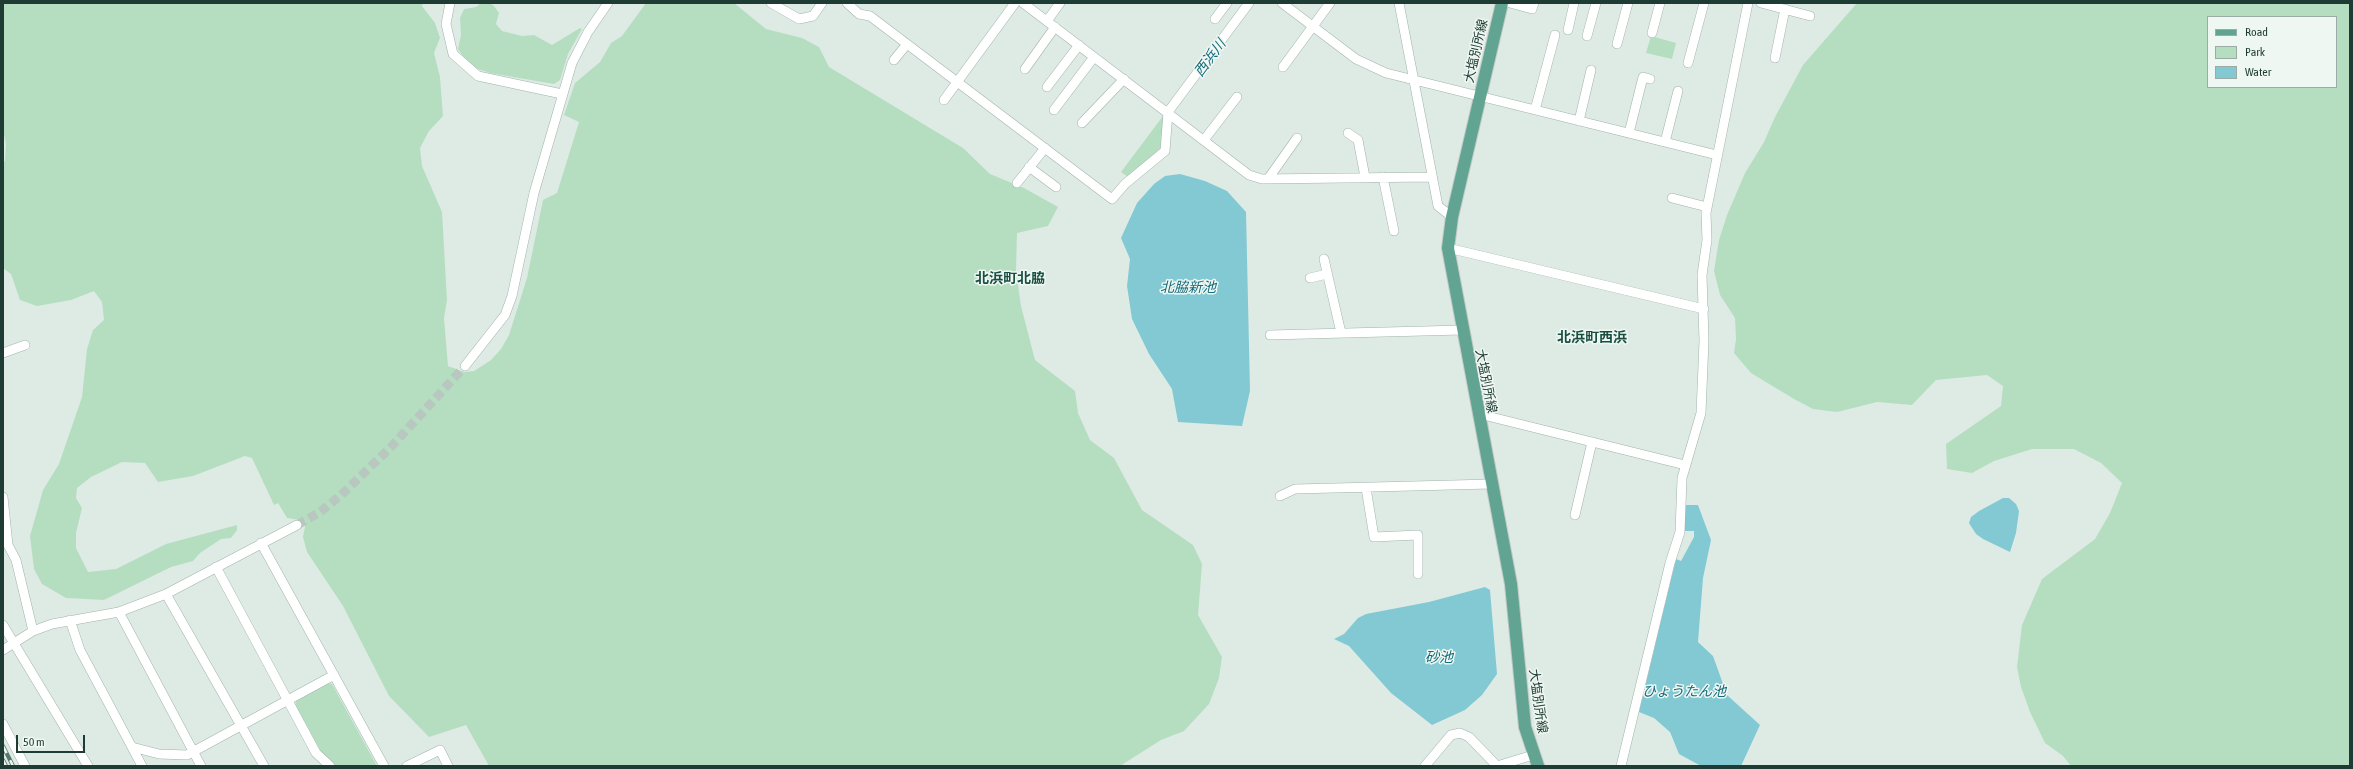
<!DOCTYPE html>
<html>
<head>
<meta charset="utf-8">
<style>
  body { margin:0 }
  #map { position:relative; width:2353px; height:769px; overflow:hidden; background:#deebe5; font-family:"Asap Condensed",sans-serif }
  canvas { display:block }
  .frame { position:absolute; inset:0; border:4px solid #1e3c33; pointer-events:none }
  .legend { position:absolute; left:2207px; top:16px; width:130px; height:72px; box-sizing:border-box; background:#eff7f3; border:1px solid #9baca6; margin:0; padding:5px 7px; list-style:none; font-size:12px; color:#1e3c33 }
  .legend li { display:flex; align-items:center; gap:8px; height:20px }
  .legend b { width:20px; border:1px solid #9baca6 }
  .scale { position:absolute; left:16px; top:735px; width:69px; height:18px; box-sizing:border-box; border:2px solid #1e3c33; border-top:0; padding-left:5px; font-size:12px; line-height:14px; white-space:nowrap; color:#1e3c33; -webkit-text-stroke:3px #eff7f3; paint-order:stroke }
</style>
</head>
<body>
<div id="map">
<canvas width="2353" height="769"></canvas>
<div class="frame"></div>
<ul class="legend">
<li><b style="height:5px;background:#60a491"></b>Road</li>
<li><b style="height:11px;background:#b5dec0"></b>Park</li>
<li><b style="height:11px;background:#82c9d4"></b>Water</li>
</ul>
<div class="scale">50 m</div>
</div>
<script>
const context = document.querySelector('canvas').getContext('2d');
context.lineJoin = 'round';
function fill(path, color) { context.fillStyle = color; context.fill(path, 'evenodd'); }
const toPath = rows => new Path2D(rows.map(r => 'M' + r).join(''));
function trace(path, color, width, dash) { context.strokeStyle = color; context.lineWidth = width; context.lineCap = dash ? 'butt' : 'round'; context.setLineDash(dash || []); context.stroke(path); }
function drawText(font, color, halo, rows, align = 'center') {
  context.font = font + ' "Asap Condensed","Noto Sans JP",sans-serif'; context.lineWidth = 3; context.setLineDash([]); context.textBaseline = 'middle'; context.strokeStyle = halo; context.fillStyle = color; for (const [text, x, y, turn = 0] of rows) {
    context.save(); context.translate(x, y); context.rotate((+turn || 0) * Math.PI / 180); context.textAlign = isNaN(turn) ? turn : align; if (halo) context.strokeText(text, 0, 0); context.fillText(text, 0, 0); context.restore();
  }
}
fill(toPath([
  [3,3,423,3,422,6,435,23,440,38,434,53,440,77,443,116,429,131,420,148,422,166,442,212,447,300,444,318,448,366,464,372,474,371,491,360,501,349,509,335,527,278,543,200,557,193,579,122,564,115,575,83,600,62,611,43,622,36,646,3,734,3,766,29,802,38,819,47,829,67,963,148,990,174,1024,188,1058,207,1048,226,1017,233,1016,271,1021,306,1035,360,1075,391,1078,413,1090,440,1114,458,1142,510,1193,545,1202,564,1198,615,1222,657,1219,678,1209,704,1184,731,1161,740,1120,766,489,766,466,725,429,737,389,696,343,606,307,552,303,537,306,521,287,518,278,503,274,505,252,458,245,456,193,476,158,482,145,463,122,462,91,477,77,488,76,498,82,508,76,533,76,548,88,572,116,569,166,544,237,525,237,530,231,538,221,539,200,553,193,561,171,567,104,600,66,598,42,584,34,569,30,536,43,490,59,464,82,397,87,349,93,330,104,320,102,302,94,291,71,300,37,306,20,300,11,274,3,268,3,163,5,161,6,144,3,130],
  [481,3,490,3,494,6,499,13,496,24,502,31,522,36,534,35,552,45,580,28,582,29,568,54,560,80,554,84,490,73,475,68,464,58,458,49,461,35,460,18,464,9,476,7],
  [1857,3,2350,3,2350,766,2071,766,2063,756,2045,743,2030,712,2021,687,2017,667,2022,625,2042,579,2095,539,2110,513,2122,483,2101,463,2074,449,2032,449,1994,461,1972,473,1947,469,1946,444,2001,406,2003,386,1987,375,1936,380,1912,405,1877,402,1837,412,1813,409,1794,399,1751,373,1734,353,1736,339,1735,318,1720,295,1714,271,1719,240,1727,215,1745,173,1764,142,1775,117,1803,65],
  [2208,17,2336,17,2336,87,2208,87],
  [1651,36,1676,43,1672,59,1646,53],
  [1163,116,1163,148,1128,177,1121,172],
  [326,683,332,684,377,766,336,766,321,752,295,705,297,699]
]), '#b5dec0');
fill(toPath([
  [1180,174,1205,181,1227,191,1246,212,1250,391,1242,426,1178,422,1172,389,1149,354,1132,319,1127,286,1130,259,1121,238,1137,203,1154,184,1165,176],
  [2003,498,2009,498,2016,504,2019,511,2016,533,2010,552,1983,539,1976,534,1969,523,1971,517,1979,511],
  [1685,505,1698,505,1711,540,1703,578,1698,642,1713,656,1727,695,1760,725,1741,766,1701,766,1679,754,1670,732,1654,718,1639,712,1676,559,1681,561,1694,537,1694,531,1684,531],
  [1485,587,1490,590,1497,674,1482,695,1465,710,1432,725,1391,693,1349,646,1334,639,1344,634,1358,618,1366,614,1429,602]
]), '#82c9d4');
trace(toPath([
  [297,525,320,512,340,496,391,447,465,366]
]), '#b8c8c1', 9, [9, 4.5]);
const minor = toPath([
  [450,3,446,24,453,54,478,76,562,94],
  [771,3,799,19,813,16,822,3],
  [847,3,859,14,870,16,907,44,1112,199,1125,184,1165,151,1168,112,1249,3],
  [1023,3,1249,175,1262,179,1431,177],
  [1282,3,1356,59,1386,73,1717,155],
  [1399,3,1438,206,1452,217],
  [1510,3,1532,9,1534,3],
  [1761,3,1810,16],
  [1215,19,1227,3],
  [1047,21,1060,3],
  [1568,30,1574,3],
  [1652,33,1660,3],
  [1587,36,1596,3],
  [1617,44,1628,3],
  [1775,58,1785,9],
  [894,60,907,44],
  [1688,63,1704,3],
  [1283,67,1330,3],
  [1025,69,1055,27],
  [1047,87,1079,45],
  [944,100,1015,3],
  [1054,110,1094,57],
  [1535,110,1555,35],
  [1579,121,1591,70],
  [1082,123,1124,79],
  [1348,133,1358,140,1365,177],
  [1629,133,1643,77,1650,79],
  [1204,140,1237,97],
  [1665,142,1678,91],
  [1029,167,1056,187],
  [1383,177,1394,231],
  [1268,179,1297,138],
  [1017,183,1045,148],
  [1672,198,1707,207],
  [1448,248,1704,309],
  [1324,259,1341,333],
  [1310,278,1327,274],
  [1270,335,1462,330],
  [3,353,25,345],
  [465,366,505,315,512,296,534,193,572,63,588,32,608,3],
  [1479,414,1685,465],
  [1366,488,1374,537,1418,535,1418,574],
  [1280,496,1295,489,1491,484],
  [3,497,8,545,16,560,33,631],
  [1575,515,1592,442],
  [261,543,384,766],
  [216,567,316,753,330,766],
  [166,594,264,766],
  [119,612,201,766],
  [70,620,80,650,142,766],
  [3,625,88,766],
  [3,650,33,631,52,624,119,612,166,594,297,525],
  [3,724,25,766],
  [132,747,159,754,187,755,334,675],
  [407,766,440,750,448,766],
  [1425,766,1451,735,1460,733,1469,737,1497,766,1533,755],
  [1621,766,1670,563,1680,532,1682,478,1701,413,1704,341,1702,275,1707,240,1706,213,1748,3]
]);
const major = toPath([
  [1502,3,1452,217,1448,248,1511,584,1525,727,1538,766]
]);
trace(minor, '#a1b3ac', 10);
trace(major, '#c0c8c6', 14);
trace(minor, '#fff', 9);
trace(major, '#60a491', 12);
const rail = toPath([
  [3,746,13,766],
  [3,760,6,766]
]);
trace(rail, '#58786f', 4);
trace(rail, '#eff7f3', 2.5, [8]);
drawText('13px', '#1e3c33', '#eff7f3', [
  ["大塩別所線",1476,51,-77],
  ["大塩別所線",1486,381,79],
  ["大塩別所線",1538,701,82]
]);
drawText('italic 14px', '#156b7b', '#eff7f3', [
  ["西浜川",1210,58,-53],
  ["北脇新池",1188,288],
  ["砂池",1439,658],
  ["ひょうたん池",1684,692]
]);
drawText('bold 14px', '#194f41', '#eff7f3', [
  ["北浜町北脇",1010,279],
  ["北浜町西浜",1592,338]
]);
</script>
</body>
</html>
